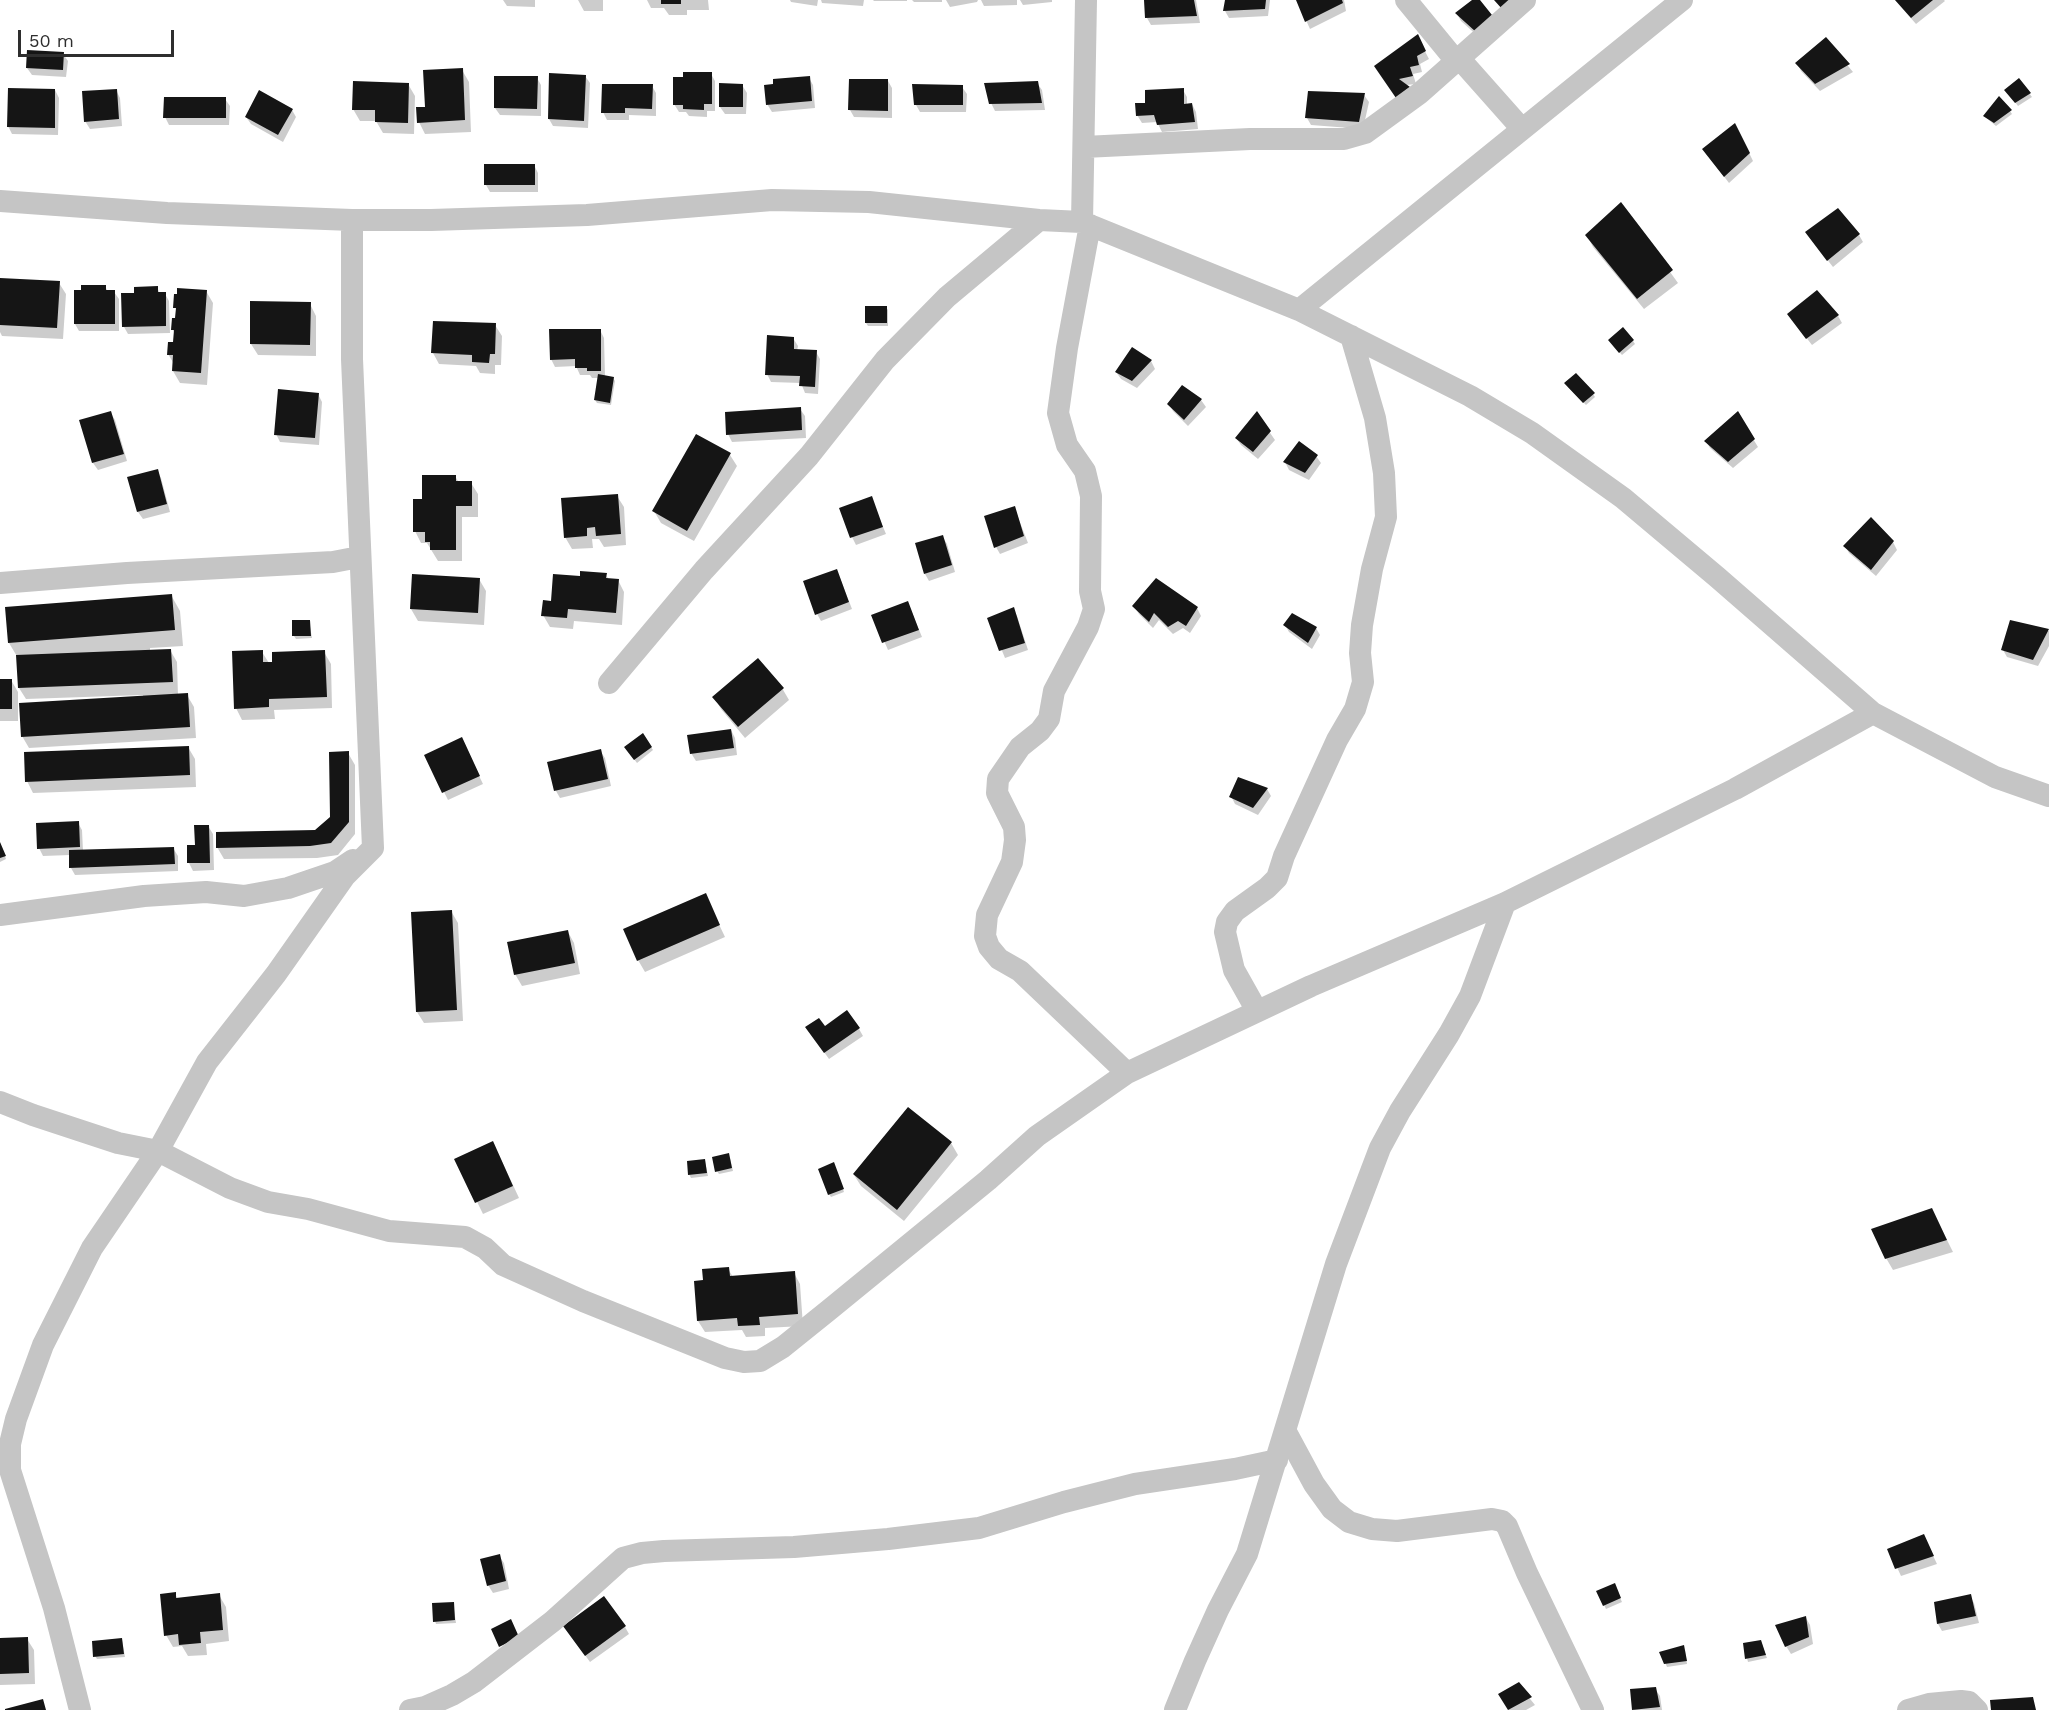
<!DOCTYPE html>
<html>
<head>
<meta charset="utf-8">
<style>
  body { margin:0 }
  #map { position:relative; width:2049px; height:1710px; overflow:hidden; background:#fff; font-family:"Work Sans",sans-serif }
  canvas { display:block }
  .scale { position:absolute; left:18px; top:30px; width:156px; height:27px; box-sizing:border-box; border:3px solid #2e2e2e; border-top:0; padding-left:8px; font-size:18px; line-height:21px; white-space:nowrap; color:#2e2e2e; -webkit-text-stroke:4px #fff; paint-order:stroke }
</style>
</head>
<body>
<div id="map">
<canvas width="2049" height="1710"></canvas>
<div class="scale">50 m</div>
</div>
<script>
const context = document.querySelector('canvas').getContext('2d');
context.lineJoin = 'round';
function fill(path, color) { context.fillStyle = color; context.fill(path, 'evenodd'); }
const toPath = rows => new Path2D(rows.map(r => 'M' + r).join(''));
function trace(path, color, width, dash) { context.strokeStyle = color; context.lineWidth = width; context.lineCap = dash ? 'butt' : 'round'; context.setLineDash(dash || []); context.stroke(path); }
fill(toPath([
  [503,0,535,0,535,7,507,6],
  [578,0,603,0,603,11,584,11],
  [647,0,708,0,709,10,687,10,687,15,669,15,664,8,651,8],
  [790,0,818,0,817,6,791,2],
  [821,0,864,0,863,6,822,3],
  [873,0,907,0,907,1,874,1],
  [912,0,942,0,942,2,914,2],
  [946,0,978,0,977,2,950,7],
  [981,0,1017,0,1017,5,984,6],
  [1020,0,1052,0,1052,2,1023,5],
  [1146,0,1196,0,1200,23,1151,25,1147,18],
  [1226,0,1270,0,1268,16,1229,18,1225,11],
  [1297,0,1344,0,1346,11,1310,29],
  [1475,0,1478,0,1481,39,1461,21,1457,14],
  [1895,0,1944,0,1945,1,1916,24],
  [1417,36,1429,59,1420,64,1422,72,1413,74,1416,84,1406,85,1380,73],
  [1826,39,1853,72,1820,91,1801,71,1797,63],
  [63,54,68,61,66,77,32,75,27,68],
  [462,70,469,82,471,132,425,134,419,122,427,108],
  [711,74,715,81,715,111,707,111,707,117,689,116,686,112,679,112,674,104],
  [585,76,590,83,588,128,553,126,549,119],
  [537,78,541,85,541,116,500,115,495,108],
  [809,78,813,85,815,108,772,112,767,104],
  [2019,80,2032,97,2018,106,2008,93],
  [888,81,892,88,892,118,854,117,850,110],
  [1037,83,1042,90,1045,110,995,111,991,103],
  [408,84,415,96,414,134,383,133,376,121,360,121,353,109],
  [742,85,747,93,746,114,725,114,720,107],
  [652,86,656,93,656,116,629,115,629,120,607,120,603,112],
  [962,87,967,94,966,112,920,112,916,105],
  [55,90,59,98,58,135,12,134,8,126],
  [116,90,120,98,122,126,90,129,85,121],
  [1183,90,1187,97,1187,105,1192,104,1196,112,1198,129,1162,132,1157,122,1142,123,1137,115,1146,105],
  [1364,95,1369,102,1363,129,1311,125,1307,118],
  [225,99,230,106,229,125,169,125,165,117],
  [292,110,296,117,283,142,251,124,246,117],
  [2010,111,2012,114,1996,126,1984,116],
  [1739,132,1753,161,1729,183,1709,157],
  [534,165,538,173,538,192,490,192,486,185],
  [1621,204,1678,283,1644,309,1593,247,1587,235],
  [1859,235,1863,242,1833,267,1811,239],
  [0,279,59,283,66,294,63,339,2,336,0,332],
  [105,286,108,292,114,292,119,299,119,331,79,331,75,324],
  [157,287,160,294,165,294,169,301,170,333,128,334,124,327,135,294],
  [206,291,213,303,207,385,180,383,173,371,174,364,168,354,174,344,175,334,173,330,177,311,175,307],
  [310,304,316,316,316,356,258,355,251,344],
  [886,307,888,310,888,326,868,326,866,323],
  [1838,316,1842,323,1812,345,1794,322],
  [495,325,502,336,501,365,495,365,495,374,480,373,476,366,439,364,433,353],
  [600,330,604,338,605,376,613,378,615,381,611,405,597,403,595,400,599,378,592,378,590,375,580,375,576,366,555,367,551,359],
  [793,338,798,346,797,351,816,352,820,359,818,394,805,393,801,383,771,382,767,374],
  [1633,341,1635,344,1622,355,1612,344],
  [1133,349,1151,361,1155,369,1137,388,1121,379,1116,372],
  [1182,387,1201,400,1206,407,1188,426,1173,411,1169,404],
  [1568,387,1593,394,1595,397,1586,405],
  [318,394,322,402,319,445,280,442,276,434],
  [800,409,805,416,806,438,732,442,728,434],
  [110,412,115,420,127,461,98,470,93,463],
  [1257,414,1275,440,1258,459,1241,445,1236,438],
  [1738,414,1758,447,1733,468,1710,448,1706,441],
  [730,455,737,466,694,541,661,523,654,511],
  [1316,456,1321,463,1309,480,1289,470,1285,462],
  [157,470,161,478,170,512,143,519,138,512],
  [455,476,459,483,471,483,478,494,478,517,462,517,462,561,438,561,427,543,421,543,415,531,423,500],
  [617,496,624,507,626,545,604,547,599,539,592,539,593,548,572,549,565,537],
  [871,498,886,534,856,545,852,537],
  [1014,507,1028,543,1000,554,996,547],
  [942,536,947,544,955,572,929,581,925,574],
  [1893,542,1897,550,1876,576,1849,553,1845,546],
  [606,575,609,580,618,580,624,592,622,625,574,621,573,629,550,627,543,615,552,603,581,578],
  [840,578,852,609,821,621,817,614],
  [479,579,486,591,484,625,418,621,411,609],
  [1156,580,1197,608,1201,616,1190,633,1183,628,1173,634,1159,620,1153,628,1139,614,1134,606],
  [171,595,180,611,183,646,150,648,150,651,170,650,177,662,178,696,187,695,194,707,196,738,29,748,22,736,143,698,143,695,26,699,19,688,18,658,9,643,7,608],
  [908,603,922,637,888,650,873,615],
  [1013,609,1017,616,1028,650,1005,658,989,619],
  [309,621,312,638,296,639,294,636],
  [2011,622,2049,631,2049,646,2038,666,2007,657,2003,650],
  [1285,625,1316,628,1320,635,1312,649,1289,632],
  [262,652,269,663,324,652,331,664,332,708,274,710,275,719,242,720,236,708],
  [0,680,11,680,18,692,18,721,0,721],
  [782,688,789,700,745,738,721,709,714,697],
  [731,730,735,738,737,755,696,761,691,753],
  [188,747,195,759,196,787,33,793,27,781],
  [465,747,483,784,448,800,426,756],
  [651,747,653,750,637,763,628,751],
  [600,751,605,758,611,786,560,798,556,791,549,763],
  [348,753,355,765,355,834,338,855,317,858,224,859,217,847,316,832,331,818],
  [1267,789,1271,796,1258,815,1235,804,1231,796],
  [78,823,82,830,83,851,173,848,178,856,178,871,75,875,71,868,70,855,43,856,39,848],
  [208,826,213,834,214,870,193,871,189,863,188,846,197,846],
  [0,843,6,859,0,862],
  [705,895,725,937,645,972,638,960],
  [451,911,458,923,463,1021,424,1023,417,1012],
  [568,932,574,943,580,974,522,986,515,974],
  [824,1028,859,1029,863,1036,829,1059,812,1035],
  [951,1143,958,1155,904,1221,861,1186,854,1175],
  [499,1155,519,1198,483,1214,456,1159],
  [730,1158,733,1171,719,1174,717,1171],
  [705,1161,708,1176,691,1178,689,1174],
  [835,1167,844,1192,831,1197,829,1194],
  [1938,1222,1953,1252,1893,1270,1886,1258],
  [728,1269,733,1277,794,1273,800,1284,803,1326,765,1328,765,1336,746,1337,742,1330,705,1332,698,1321,705,1282],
  [1927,1543,1937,1564,1901,1576,1889,1550],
  [499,1556,504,1563,509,1589,493,1593,488,1585],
  [1614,1585,1622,1602,1606,1609,1598,1592],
  [175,1594,178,1599,219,1595,226,1607,229,1641,206,1644,207,1655,188,1656,182,1646,173,1647,166,1635],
  [1970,1596,1974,1603,1979,1623,1942,1631,1938,1624,1936,1604],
  [453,1603,456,1623,436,1624,435,1621],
  [1806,1618,1810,1625,1813,1644,1791,1654,1786,1646],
  [625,1627,629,1634,590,1662,569,1633],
  [0,1639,27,1639,34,1650,35,1684,0,1685],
  [122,1640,125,1657,97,1659,95,1656],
  [1762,1645,1767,1658,1748,1662,1747,1658],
  [1685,1650,1687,1664,1667,1667,1661,1653],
  [1518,1684,1535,1705,1526,1710,1509,1710,1504,1702],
  [1655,1689,1660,1696,1662,1710,1634,1710,1632,1690]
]), '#0003');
fill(toPath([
  [661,0,681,0,681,4,661,4],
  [1144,0,1194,0,1197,16,1145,18],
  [1225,0,1266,0,1265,9,1223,11],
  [1296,0,1342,0,1343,3,1305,22],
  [1472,0,1480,0,1492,15,1476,32,1455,13],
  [1494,0,1515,0,1503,10],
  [1895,0,1933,0,1911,18],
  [1418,34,1426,51,1417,56,1419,65,1410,67,1413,76,1399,79,1410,87,1396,98,1374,66],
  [1826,37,1850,64,1815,84,1795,63],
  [27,50,64,52,63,70,26,68],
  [463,68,465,120,417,123,416,107,425,107,423,70],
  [683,72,712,72,712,104,704,104,704,110,683,109,683,105,673,105,673,77,683,77],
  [549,73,586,75,584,121,548,119],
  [494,76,538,76,537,109,494,108],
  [810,76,812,101,766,105,764,85,773,84,773,79],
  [2019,78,2031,93,2015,103,2004,90],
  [849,79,888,79,888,111,848,110],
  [353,81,409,83,408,123,375,122,375,110,352,110],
  [1038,81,1042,103,989,104,984,83],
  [719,83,743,84,743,107,719,107],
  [602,84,653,84,652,109,625,108,625,113,601,113],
  [912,84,963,85,963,105,914,105],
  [8,88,55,89,55,128,7,127],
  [1184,88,1184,104,1192,103,1195,122,1157,125,1154,115,1136,116,1135,103,1145,103,1145,90],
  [117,89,119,119,84,122,82,91],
  [259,90,293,109,278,135,245,117],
  [1308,91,1365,93,1359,122,1305,118],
  [1999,96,2012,110,1994,123,1983,116],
  [164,97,226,97,226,118,163,118],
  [1735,123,1750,153,1724,177,1702,149],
  [484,164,535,164,535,185,484,185],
  [1621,202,1673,270,1637,299,1585,235],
  [1838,208,1860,234,1827,261,1805,232],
  [0,278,60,281,57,328,0,325],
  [81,285,106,285,106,290,115,290,115,324,74,324,74,290,81,290],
  [158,286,158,292,166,292,166,326,122,327,121,293,134,293,134,287],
  [177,288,207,290,201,373,172,371,173,355,167,355,168,342,173,342,174,330,171,330,172,318,175,318,176,308,173,308,174,294,177,294],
  [1817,290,1839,315,1806,339,1787,314],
  [250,301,311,302,310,345,250,344],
  [865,306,887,306,887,323,865,323],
  [433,321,496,323,495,354,490,354,489,363,472,362,472,355,431,353],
  [1623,327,1634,340,1619,353,1608,340],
  [549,329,601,329,601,371,587,371,587,368,575,368,575,359,550,360],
  [767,335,794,337,794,349,817,350,815,387,799,386,800,376,765,375],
  [1132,347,1152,360,1132,381,1115,372],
  [1576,373,1595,393,1583,403,1564,383],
  [598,374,614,377,610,403,594,400],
  [1182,385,1202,399,1184,420,1167,404],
  [278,389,319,393,315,438,274,435],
  [801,407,802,430,726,435,725,412],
  [111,411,124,454,92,463,79,420],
  [1257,411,1271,431,1253,452,1235,438],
  [1738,411,1755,439,1728,462,1704,441],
  [696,434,731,453,687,531,652,511],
  [1299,441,1318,455,1305,473,1283,462],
  [158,469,167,504,137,512,127,477],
  [422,475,456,475,456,481,472,481,472,506,456,506,456,550,430,550,430,542,425,542,425,532,413,532,413,499,422,499],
  [618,494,621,534,596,536,595,527,587,528,587,536,564,538,561,498],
  [872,496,883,527,850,538,839,508],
  [1015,506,1024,536,994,548,984,516],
  [1871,517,1894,541,1871,570,1843,546],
  [943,535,952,565,924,574,915,543],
  [837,569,849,602,815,615,803,581],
  [580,571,607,573,606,578,619,579,616,613,568,609,567,618,541,616,543,600,551,601,553,574,580,576],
  [412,574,480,578,478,613,410,609],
  [1156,578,1198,607,1186,626,1178,621,1168,627,1154,613,1149,622,1132,606],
  [172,594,175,630,8,643,5,607],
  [908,601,919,630,882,643,871,615],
  [1014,607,1025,643,999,651,987,618],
  [1292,613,1317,627,1308,643,1283,625],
  [292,620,310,620,311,636,292,636],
  [2010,620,2049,629,2033,660,2001,650],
  [171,649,173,682,18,688,16,655],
  [263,650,263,662,272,662,272,652,325,650,327,697,269,699,269,707,234,709,232,651],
  [758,658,784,688,738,727,712,697],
  [0,679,12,679,12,709,0,709],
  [188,693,190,727,21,737,19,703],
  [731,729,734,748,690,754,687,735],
  [643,733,652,747,634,760,624,747],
  [462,737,480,776,442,793,424,755],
  [189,746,190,775,25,782,24,752],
  [601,749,608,779,554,791,547,762],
  [349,751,349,822,331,843,310,846,216,848,216,832,315,830,330,817,329,752],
  [1238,777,1268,788,1253,808,1229,797],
  [79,821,80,847,37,849,36,823],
  [194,825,209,825,210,863,187,863,187,845,195,845],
  [0,842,6,856,0,858],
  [174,847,175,864,69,868,69,850],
  [706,893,720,925,637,961,623,929],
  [452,910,457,1010,416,1012,411,912],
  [568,930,575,963,514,975,507,942],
  [847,1010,860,1028,824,1053,805,1027,819,1018,825,1026],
  [908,1107,952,1142,897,1210,853,1174],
  [493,1141,513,1186,475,1203,454,1159],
  [729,1153,732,1168,715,1172,712,1157],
  [705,1159,707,1173,688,1175,687,1161],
  [834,1162,844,1189,828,1195,818,1169],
  [1932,1208,1947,1240,1885,1259,1871,1229],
  [729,1267,730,1276,795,1271,798,1314,759,1317,760,1325,738,1326,737,1318,697,1321,694,1281,703,1280,702,1269],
  [1924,1534,1934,1556,1895,1569,1887,1549],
  [500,1554,506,1581,487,1586,480,1559],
  [1615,1583,1621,1598,1603,1606,1596,1591],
  [176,1592,176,1598,220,1593,223,1630,200,1632,201,1643,179,1645,178,1634,164,1636,160,1594],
  [1971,1594,1976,1616,1937,1624,1934,1602],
  [604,1596,626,1626,585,1656,563,1626],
  [454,1602,455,1620,433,1622,432,1603],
  [1806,1616,1809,1637,1785,1647,1775,1625],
  [511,1619,519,1637,499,1647,491,1629],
  [28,1637,29,1673,0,1674,0,1638],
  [122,1638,124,1654,93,1657,92,1641],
  [1761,1640,1766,1655,1745,1659,1743,1643],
  [1684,1645,1687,1661,1664,1664,1659,1652],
  [1519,1682,1532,1697,1508,1710,1498,1694],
  [1656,1687,1660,1707,1632,1710,1630,1689],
  [2033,1697,2036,1710,1991,1710,1990,1700],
  [43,1699,46,1710,5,1710,5,1709]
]), '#151515');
trace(toPath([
  [1086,0,1082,222,1299,310,1470,396,1532,433,1623,498,1717,577,1873,713,1995,777,2049,796],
  [1406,0,1456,61],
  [1459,58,1522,129],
  [1084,147,1250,139,1344,139,1365,133,1420,93,1525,0],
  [0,201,167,213,352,220,431,220,587,215,772,200,869,202,1039,220,1082,222],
  [1090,225,1067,348,1058,413,1067,445,1085,471,1091,496,1090,591,1094,609,1088,627,1054,691,1049,719,1040,731,1020,747,998,779,997,793,1014,827,1015,840,1012,862,987,915,985,936,989,947,999,959,1020,971,1127,1073],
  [1299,310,1682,0],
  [0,583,127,573,333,562,359,557],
  [609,683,704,570,809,456,885,360,947,297,1039,220],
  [0,915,144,896,206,892,244,896,288,888,335,872,353,860],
  [1257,1011,1234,970,1225,932,1227,922,1235,911,1267,888,1277,878,1284,856,1337,740,1355,709,1363,682,1360,653,1362,625,1372,569,1386,517,1384,473,1375,418,1351,336],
  [0,1102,33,1115,118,1143,158,1151,230,1188,268,1202,308,1209,389,1231,465,1237,485,1248,503,1265,583,1301,725,1358,744,1362,760,1361,783,1347,829,1310,988,1180,1037,1136,1127,1073,1311,986,1505,903,1735,789,1873,713],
  [1286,1432,1314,1484,1332,1509,1349,1522,1372,1529,1397,1531,1492,1519,1502,1521,1507,1526,1527,1573,1593,1710],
  [80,1710,54,1608,10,1470,10,1444,16,1419,43,1345,92,1248,158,1151,207,1062,276,974,345,876,373,848,352,359,352,220],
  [410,1710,425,1707,452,1695,474,1682,553,1621,623,1558,642,1553,664,1551,794,1547,888,1539,979,1528,1064,1502,1135,1484,1235,1469,1277,1460],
  [1175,1710,1195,1661,1218,1610,1247,1554,1336,1264,1380,1148,1400,1111,1449,1034,1470,996,1505,903],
  [1908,1710,1929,1704,1961,1701,1969,1702,1977,1710]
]), '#c5c5c5', 22);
</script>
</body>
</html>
